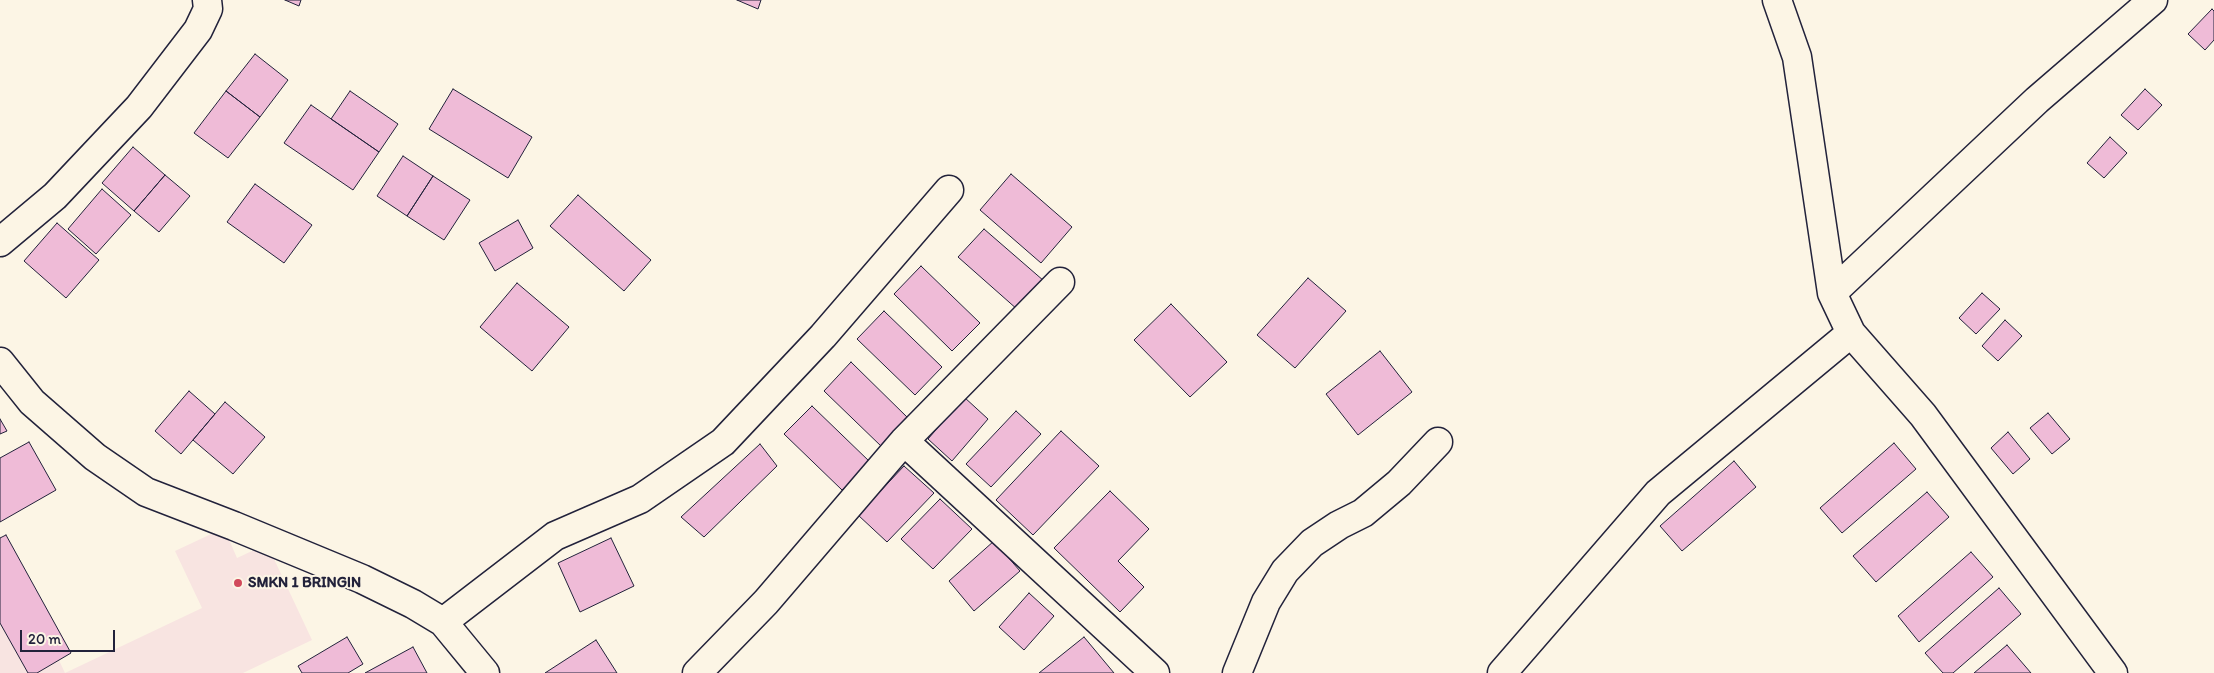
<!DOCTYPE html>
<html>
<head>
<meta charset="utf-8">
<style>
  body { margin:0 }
  #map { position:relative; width:2214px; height:673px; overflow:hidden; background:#fcf5e5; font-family:Itim,sans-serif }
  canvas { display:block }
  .scale { position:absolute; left:20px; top:630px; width:95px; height:22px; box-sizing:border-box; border:2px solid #22223b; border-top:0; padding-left:6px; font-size:15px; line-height:18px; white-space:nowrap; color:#22223b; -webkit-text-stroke:4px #fcf5e5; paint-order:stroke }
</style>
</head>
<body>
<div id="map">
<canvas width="2214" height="673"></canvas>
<div class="scale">20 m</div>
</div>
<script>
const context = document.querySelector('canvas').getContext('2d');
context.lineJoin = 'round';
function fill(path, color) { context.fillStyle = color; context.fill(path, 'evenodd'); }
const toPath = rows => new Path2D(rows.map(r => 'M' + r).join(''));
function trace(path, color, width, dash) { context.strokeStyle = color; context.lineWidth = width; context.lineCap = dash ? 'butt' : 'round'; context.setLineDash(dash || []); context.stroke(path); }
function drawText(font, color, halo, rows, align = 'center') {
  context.font = font + ' Itim,sans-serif'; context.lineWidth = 4; context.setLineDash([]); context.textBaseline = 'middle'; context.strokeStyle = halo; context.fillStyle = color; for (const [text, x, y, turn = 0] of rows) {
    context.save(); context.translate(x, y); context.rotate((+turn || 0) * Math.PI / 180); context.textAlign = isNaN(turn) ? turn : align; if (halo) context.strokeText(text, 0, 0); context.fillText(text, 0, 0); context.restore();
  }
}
fill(toPath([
  [224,528,237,558,267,544,312,640,243,673,0,673,0,535,65,673,202,608,175,551]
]), '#f8e4e1');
const building = toPath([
  [285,0,301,0,299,6,285,0],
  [737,0,761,0,758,9,737,0],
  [2212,9,2214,11,2214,40,2205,50,2188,34,2212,9],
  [255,54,288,80,260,117,226,91,255,54],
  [453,89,532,137,508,178,429,129,453,89],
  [2145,89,2162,105,2138,130,2121,115,2145,89],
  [226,91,260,117,228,158,194,133,226,91],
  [350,91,398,124,379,152,331,119,350,91],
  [311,105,379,152,353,190,284,143,311,105],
  [2110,137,2127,153,2104,178,2087,163,2110,137],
  [133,147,165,175,134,211,102,183,133,147],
  [403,156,433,176,407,216,377,196,403,156],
  [1011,174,1072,227,1041,263,980,210,1011,174],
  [165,175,190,196,159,232,134,211,165,175],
  [433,176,470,200,444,240,407,216,433,176],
  [255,184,312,225,284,263,227,222,255,184],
  [102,189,131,215,96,254,68,229,102,189],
  [578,195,651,260,624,291,550,226,578,195],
  [518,220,533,248,495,271,479,243,518,220],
  [57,223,99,260,66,298,24,261,57,223],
  [984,229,1044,281,1018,310,958,257,984,229],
  [921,266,980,323,952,351,894,294,921,266],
  [1308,278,1346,311,1295,368,1257,335,1308,278],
  [517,283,569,327,532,371,480,327,517,283],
  [1982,293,2000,309,1976,334,1959,318,1982,293],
  [1171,304,1227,362,1190,397,1134,340,1171,304],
  [884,311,942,367,915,395,857,339,884,311],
  [2005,320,2022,336,1998,361,1982,346,2005,320],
  [1380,351,1412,392,1358,435,1326,394,1380,351],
  [851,362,909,419,882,447,824,391,851,362],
  [189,391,215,414,181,454,155,431,189,391],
  [964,397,988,419,952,461,928,439,964,397],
  [225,402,265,437,233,474,193,440,225,402],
  [812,406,870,462,842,490,784,434,812,406],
  [1016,411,1041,434,991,487,966,464,1016,411],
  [2048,413,2070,439,2052,454,2030,428,2048,413],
  [0,419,7,431,0,434,0,419],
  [1061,431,1099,466,1033,535,996,500,1061,431],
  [2008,432,2030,459,2013,474,1991,448,2008,432],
  [29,442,56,490,0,522,0,458,29,442],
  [1894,443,1916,469,1842,533,1820,508,1894,443],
  [760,444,777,466,704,537,681,517,760,444],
  [1734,461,1756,487,1682,551,1660,526,1734,461],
  [904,466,934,493,887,542,858,515,904,466],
  [1110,491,1149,529,1118,561,1144,587,1120,612,1054,548,1110,491],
  [1927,492,1949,517,1876,582,1853,556,1927,492],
  [940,499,972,529,933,569,901,539,940,499],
  [6,535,71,653,37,673,28,673,0,623,0,538,6,535],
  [611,538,634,586,580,612,558,563,611,538],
  [994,541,1020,571,974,611,949,581,994,541],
  [1971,552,1993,577,1919,642,1898,616,1971,552],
  [1999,588,2021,614,1953,673,1943,673,1925,653,1999,588],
  [1029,593,1054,616,1024,650,999,627,1029,593],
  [347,637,363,664,348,673,302,673,298,666,347,637],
  [1084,637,1114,673,1039,673,1084,637],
  [596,640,617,673,545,673,596,640],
  [2007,645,2031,673,1974,673,2007,645],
  [413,647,427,673,365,673,413,647]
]);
fill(building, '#efbbd7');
trace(building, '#22223b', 1);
const street = toPath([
  [1777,0,1797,57,1832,293,1851,333,1923,415,2113,673],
  [0,242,55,196,139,107,198,30,208,9,207,0],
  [1832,293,2037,100,2153,0],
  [0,362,32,402,95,457,146,492,234,526,362,579,413,604,443,622,485,673],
  [904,441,1155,673],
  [443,622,555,536,640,499,723,442,823,336,949,190],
  [697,673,766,602,904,441,1060,282],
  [1237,673,1266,602,1285,571,1312,543,1339,525,1363,513,1399,483,1438,442],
  [1502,673,1658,493,1851,333]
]);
trace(street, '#22223b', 31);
trace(street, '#fcf5e5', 28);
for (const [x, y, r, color] of [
  [238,583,5,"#d1495b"]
]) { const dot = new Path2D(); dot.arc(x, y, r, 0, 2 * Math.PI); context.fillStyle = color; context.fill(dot); trace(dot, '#fcf5e5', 2); }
drawText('bold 15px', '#22223b', '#fcf5e5', [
  ["SMKN 1 BRINGIN",248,583]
], 'left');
</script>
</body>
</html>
